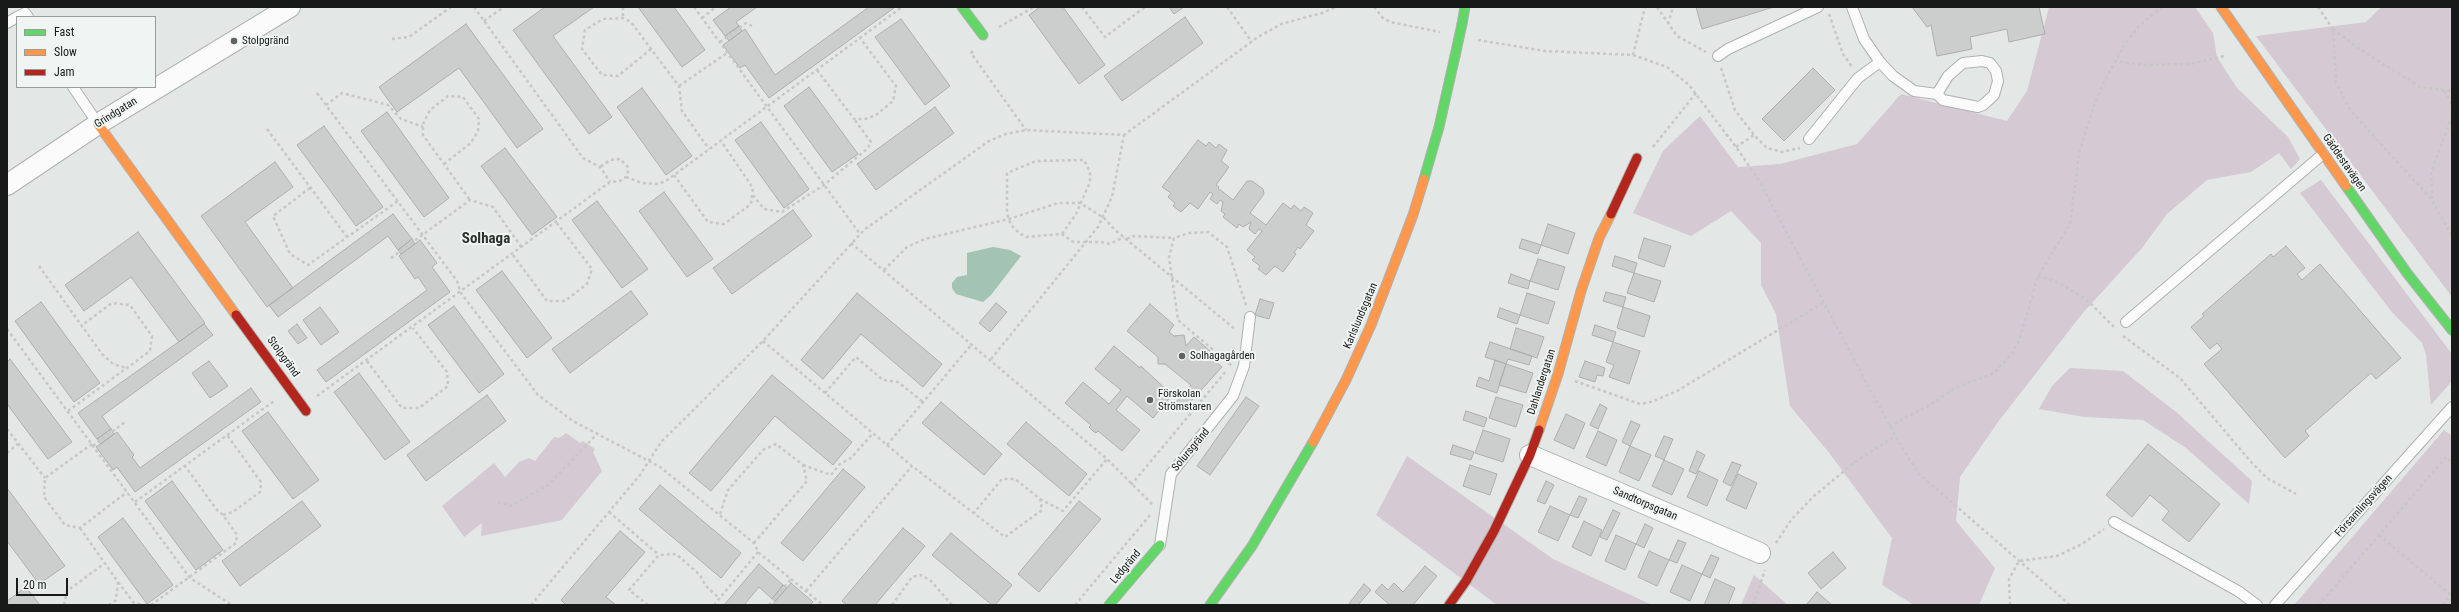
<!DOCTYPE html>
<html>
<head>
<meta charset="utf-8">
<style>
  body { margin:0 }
  #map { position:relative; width:2459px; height:612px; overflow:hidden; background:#e3e7e5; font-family:"Roboto Condensed",sans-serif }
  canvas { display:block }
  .frame { position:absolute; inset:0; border:8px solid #181a19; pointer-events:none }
  .legend { position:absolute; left:16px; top:16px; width:140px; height:72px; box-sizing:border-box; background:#eff5f2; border:1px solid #999d9b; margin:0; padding:5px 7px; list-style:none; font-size:12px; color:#181a19 }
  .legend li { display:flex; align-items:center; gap:8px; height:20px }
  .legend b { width:20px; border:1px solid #999d9b }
  .scale { position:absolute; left:16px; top:578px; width:52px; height:18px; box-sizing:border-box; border:2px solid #181a19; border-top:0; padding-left:5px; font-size:12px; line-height:14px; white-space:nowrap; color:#181a19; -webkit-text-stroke:3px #eff5f2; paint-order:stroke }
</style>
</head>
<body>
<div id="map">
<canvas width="2459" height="612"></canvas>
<div class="frame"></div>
<ul class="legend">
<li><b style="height:5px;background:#63d668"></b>Fast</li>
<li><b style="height:5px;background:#ff974d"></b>Slow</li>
<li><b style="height:5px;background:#b3261e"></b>Jam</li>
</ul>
<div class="scale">20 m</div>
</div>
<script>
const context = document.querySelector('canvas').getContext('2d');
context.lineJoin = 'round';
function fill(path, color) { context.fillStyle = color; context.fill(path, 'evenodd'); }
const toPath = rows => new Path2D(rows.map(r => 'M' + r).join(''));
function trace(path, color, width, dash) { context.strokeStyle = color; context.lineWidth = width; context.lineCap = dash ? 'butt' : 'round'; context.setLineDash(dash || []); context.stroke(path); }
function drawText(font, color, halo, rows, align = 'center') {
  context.font = font + ' "Roboto Condensed",sans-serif'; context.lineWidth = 4; context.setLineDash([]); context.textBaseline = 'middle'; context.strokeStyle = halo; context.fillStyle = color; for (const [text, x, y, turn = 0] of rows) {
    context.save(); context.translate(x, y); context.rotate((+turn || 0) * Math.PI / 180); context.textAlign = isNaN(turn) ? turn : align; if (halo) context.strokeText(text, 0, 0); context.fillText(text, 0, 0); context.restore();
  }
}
fill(toPath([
  [2049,7,2195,7,2213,33,2217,57,2237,88,2288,137,2300,159,2291,169,2279,153,2251,172,2207,180,2167,214,2142,248,2082,314,1998,422,1960,477,1956,521,1995,568,1979,605,1914,605,1882,585,1892,538,1830,454,1790,406,1776,314,1761,285,1761,243,1731,211,1691,236,1633,213,1663,151,1700,116,1738,167,1780,164,1857,144,1901,94,2007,121,2027,91],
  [2381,7,2452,7,2452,297,2256,36,2366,22],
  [2321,180,2452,354,2452,381,2431,405,2426,355,2422,343,2391,311,2300,193],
  [2070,368,2123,371,2175,411,2252,481,2249,504,2186,448,2143,420,2084,417,2039,409,2052,386],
  [2444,430,2452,436,2452,605,2294,605],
  [566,433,580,443,583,441,595,449,593,452,602,471,562,520,481,536,482,523,464,537,442,506,494,463,505,477,519,462,529,458,535,461,554,437,559,438],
  [1407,456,1553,559,1652,605,1497,605,1376,515],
  [1754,575,1788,605,1741,605]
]), '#d5cad3');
fill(toPath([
  [993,247,1010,250,1021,256,991,295,983,302,956,294,952,288,952,283,957,277,967,275,967,253]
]), '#a3c3b3');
const building = toPath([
  [545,7,594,7,553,36,612,117,589,134,513,30,545,7],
  [638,7,674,7,705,50,682,67,638,7],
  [731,7,757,7,736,22,739,26,725,36,713,20,731,7],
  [869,7,894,8,769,98,745,65,740,68,723,45,745,29,775,75,869,7],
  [1040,7,1063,7,1105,65,1079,84,1029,15,1040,7],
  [1169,7,1184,7,1174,14,1169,7],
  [1696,7,1774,7,1702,29,1696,7],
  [1912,7,2039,7,2045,34,2009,42,2007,29,1970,37,1972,49,1937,56,1931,25,1927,27,1912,7],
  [1185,17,1203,43,1122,101,1104,76,1185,17],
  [901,19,950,86,925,105,875,37,901,19],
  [466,24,543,129,517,148,459,68,397,112,379,87,466,24],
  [739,26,742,31,729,41,725,36,739,26],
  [1813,68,1835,90,1784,141,1762,119,1813,68],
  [809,87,858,154,832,172,784,106,809,87],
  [642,88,692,156,666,175,617,107,642,88],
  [935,107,954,133,876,190,857,164,935,107],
  [387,112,449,198,424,217,361,131,387,112],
  [761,122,809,189,784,208,735,140,761,122],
  [324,126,383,207,356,226,297,145,324,126],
  [1198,140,1206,146,1209,142,1216,148,1219,144,1227,150,1221,161,1229,167,1216,185,1219,187,1218,188,1233,200,1247,181,1252,181,1263,189,1264,194,1250,213,1266,225,1283,203,1291,209,1294,205,1301,211,1304,207,1313,213,1306,225,1314,231,1300,249,1298,247,1294,253,1296,254,1283,272,1275,266,1266,275,1258,269,1260,266,1252,260,1255,257,1247,250,1262,231,1259,229,1255,234,1249,229,1251,222,1243,227,1239,224,1237,228,1223,217,1225,214,1221,211,1223,202,1220,200,1217,204,1210,199,1213,194,1210,192,1198,209,1190,203,1181,212,1173,206,1175,203,1168,197,1171,193,1162,187,1198,140],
  [505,148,557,217,532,235,481,166,505,148],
  [275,162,293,187,245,222,293,288,267,307,201,216,275,162],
  [664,192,713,259,687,277,639,211,664,192],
  [597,201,648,269,622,288,572,220,597,201],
  [793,210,812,236,732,294,713,268,793,210],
  [393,214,412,239,398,250,388,236,278,317,269,305,393,214],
  [1548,224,1575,233,1568,254,1541,245,1548,224],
  [138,232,205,323,179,342,131,277,84,311,65,285,138,232],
  [1644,238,1671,246,1664,267,1638,258,1644,238],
  [412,239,415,244,401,254,398,250,412,239],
  [1522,239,1541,245,1538,254,1519,248,1522,239],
  [420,240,437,263,432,267,450,292,326,382,317,370,427,290,418,277,415,279,399,256,420,240],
  [2286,246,2305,268,2297,274,2302,280,2320,264,2401,358,2376,379,2371,373,2305,431,2309,436,2285,458,2204,364,2222,349,2217,343,2210,349,2191,327,2204,316,2202,314,2271,254,2273,257,2286,246],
  [1615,256,1637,263,1634,273,1612,266,1615,256],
  [1538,259,1565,267,1558,290,1530,281,1538,259],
  [502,271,552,338,527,358,476,290,502,271],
  [1634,273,1661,281,1654,302,1627,293,1634,273],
  [1511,274,1530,281,1528,289,1508,283,1511,274],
  [631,291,648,314,570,373,552,349,631,291],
  [1606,292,1626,297,1623,307,1603,301,1606,292],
  [857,293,942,364,923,387,861,334,823,379,801,360,857,293],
  [1527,293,1555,302,1548,324,1520,315,1527,293],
  [1260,299,1274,303,1269,319,1255,315,1260,299],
  [41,302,100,383,74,402,15,321,41,302],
  [996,303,1007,312,990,332,979,323,996,303],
  [1150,304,1174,325,1169,332,1174,336,1184,335,1186,346,1194,337,1210,351,1207,354,1222,367,1184,409,1176,402,1191,385,1165,364,1158,364,1158,357,1127,331,1150,304],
  [454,306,504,374,479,393,428,325,454,306],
  [320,307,339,332,321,345,303,320,320,307],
  [1623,307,1650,316,1644,337,1617,328,1623,307],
  [1500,308,1520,315,1517,324,1497,317,1500,308],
  [204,324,213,335,102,416,111,429,97,439,78,413,204,324],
  [297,324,307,338,298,344,288,331,297,324],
  [1595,325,1616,332,1613,342,1592,335,1595,325],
  [1516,328,1544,337,1537,358,1510,349,1516,328],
  [1490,342,1532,356,1529,365,1508,359,1506,364,1485,357,1490,342],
  [1613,342,1640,351,1629,384,1609,377,1614,365,1606,362,1613,342],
  [1114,346,1140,368,1141,366,1172,395,1153,418,1127,396,1116,410,1140,430,1122,451,1098,431,1096,433,1093,431,1089,427,1091,425,1065,403,1083,382,1109,404,1121,390,1095,369,1114,346],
  [10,359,72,442,48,459,7,404,7,362,10,359],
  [1495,360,1506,364,1497,393,1476,386,1479,377,1489,381,1495,360],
  [209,361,228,386,210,398,192,373,209,361],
  [1585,361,1605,368,1603,376,1597,375,1595,382,1579,377,1585,361],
  [1506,364,1533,373,1526,393,1499,385,1506,364],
  [359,373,410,442,385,460,334,392,359,373],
  [772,375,852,442,833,465,775,416,711,491,689,473,772,375],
  [251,388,261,402,135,492,117,467,113,470,96,447,117,432,134,455,132,457,140,468,251,388],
  [487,395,506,421,426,481,407,455,487,395],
  [1246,397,1259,406,1210,475,1197,466,1246,397],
  [1496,397,1523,405,1516,427,1489,418,1496,397],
  [941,402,1002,454,984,475,922,423,941,402],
  [1600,404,1607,408,1598,429,1590,425,1600,404],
  [1466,411,1487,418,1484,427,1463,420,1466,411],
  [268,412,319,480,293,499,242,431,268,412],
  [1566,414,1585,423,1574,449,1554,440,1566,414],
  [1631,421,1640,425,1630,446,1622,442,1631,421],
  [1026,422,1087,474,1069,496,1007,444,1026,422],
  [111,429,114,434,101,444,97,439,111,429],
  [1483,430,1510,439,1503,462,1475,453,1483,430],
  [1598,431,1617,440,1606,466,1586,457,1598,431],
  [1664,436,1673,439,1664,460,1655,456,1664,436],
  [2148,444,2220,504,2189,542,2162,520,2169,511,2150,495,2132,517,2106,495,2148,444],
  [1453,445,1474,452,1471,460,1450,454,1453,445],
  [1630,446,1651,455,1639,481,1619,472,1630,446],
  [1697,451,1705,455,1696,474,1689,471,1697,451],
  [1664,460,1684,469,1672,495,1652,486,1664,460],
  [1732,462,1741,465,1731,486,1723,482,1732,462],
  [1470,465,1497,474,1490,495,1463,486,1470,465],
  [843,469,865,487,803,561,781,543,843,469],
  [1699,471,1718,480,1707,506,1687,497,1699,471],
  [1738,474,1757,483,1746,509,1726,500,1738,474],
  [172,481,223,550,196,570,145,501,172,481],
  [1546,481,1554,485,1545,504,1537,501,1546,481],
  [660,485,741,553,721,578,639,509,660,485],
  [7,488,65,566,39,584,7,541,7,488],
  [1579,496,1587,499,1578,518,1570,515,1579,496],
  [302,501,321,526,240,586,222,561,302,501],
  [1079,501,1101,519,1039,592,1018,574,1079,501],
  [1550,506,1570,515,1558,541,1538,532,1550,506],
  [1613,510,1620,513,1607,540,1600,537,1613,510],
  [123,518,173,585,147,604,98,537,123,518],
  [1584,521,1602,530,1591,556,1572,547,1584,521],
  [1645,524,1653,528,1644,548,1636,544,1645,524],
  [903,528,925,546,875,605,847,605,842,601,903,528],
  [620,531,645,552,606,597,616,605,566,605,561,600,620,531],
  [951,533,1012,585,995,605,992,605,932,555,951,533],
  [1616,535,1636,544,1625,570,1605,561,1616,535],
  [1678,540,1686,543,1677,563,1669,560,1678,540],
  [1649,551,1669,560,1657,586,1638,577,1649,551],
  [1833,552,1846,568,1821,589,1808,573,1833,552],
  [1711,555,1719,558,1710,578,1702,574,1711,555],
  [759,564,783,585,772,599,759,587,744,605,724,605,759,564],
  [1682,565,1702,574,1690,601,1670,592,1682,565],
  [1425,566,1437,576,1413,605,1390,605,1375,592,1382,584,1388,590,1394,583,1403,592,1425,566],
  [1715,579,1735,588,1728,605,1704,605,1715,579],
  [791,583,813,602,810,605,772,605,791,583],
  [1364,584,1371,590,1358,605,1348,605,1364,584],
  [783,585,787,588,775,601,772,599,783,585],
  [26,587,40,605,7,605,7,601,26,587],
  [1817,592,1832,605,1806,605,1817,592]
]);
fill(building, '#cbcecc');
trace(building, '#acafad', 1);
const lane = toPath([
  [1852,7,1864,39,1880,62,1893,76,1914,91,1937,94,1943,100,1978,107,1983,105,1994,95,1998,81,1996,71,1990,63,1982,61,1963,63,1948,76,1937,94],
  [17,17,25,13,28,17],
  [7,23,17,17],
  [1718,56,1728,49,1818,7],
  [73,87,98,124],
  [1809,139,1858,78,1880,62],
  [2126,322,2323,154],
  [2114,522,2238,591,2257,605],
  [1160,545,1171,474,1233,396,1244,366,1250,317],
  [2275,605,2452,407]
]);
const street = toPath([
  [7,185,98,124,290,7],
  [1530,455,1760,553]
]);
const fast = toPath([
  [962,7,983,35],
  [1462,24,1465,7],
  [1424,179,1439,127,1455,56],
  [2346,186,2407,273,2452,330],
  [1109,605,1160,545],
  [1210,605,1252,546,1313,442]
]);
const slow = toPath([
  [2221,7,2346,186],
  [98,124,236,315],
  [1539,430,1558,374,1581,291,1599,238,1611,214],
  [1313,442,1346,380,1371,325,1413,215,1424,179]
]);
const jam = toPath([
  [1611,214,1637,158],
  [236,315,306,411],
  [1449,605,1466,581,1494,531,1530,455,1539,430]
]);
trace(lane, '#afb2b0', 12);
trace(street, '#afb2b0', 22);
trace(fast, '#afb2b0', 11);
trace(slow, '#afb2b0', 11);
trace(jam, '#afb2b0', 11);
trace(toPath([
  [474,7,583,158,600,167,610,182],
  [623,7,623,18],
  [694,7,860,234],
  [1082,7,1105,37,1145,7],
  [1227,7,1252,42],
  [1374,7,1383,18,1390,22,1440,32],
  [1657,7,1677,36,1706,52],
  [2318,7,2333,29,2336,82,2351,111,2432,200,2452,236],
  [1829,14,1843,54,1852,67],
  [702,18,716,7],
  [484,21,504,7],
  [1668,24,1673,7],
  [999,27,1034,7],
  [2333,29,2358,48,2420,87,2452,91],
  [392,39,409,37,451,7],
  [1478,40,1545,51,1633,55,1667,67,1689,85,1736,147,1758,179,1895,436,1918,473,2070,605],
  [720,42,746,23,752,26],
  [651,49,618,76,602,75,582,49,585,30,603,19,623,18,631,22,651,49,679,86,682,111,709,149],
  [973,51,971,53,1026,130],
  [1633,55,1645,7],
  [2114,61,2144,65,2190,64,2224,56],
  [1721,68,1735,110,1754,135],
  [817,70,854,119,865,119,876,115,893,101,896,86,860,38],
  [679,86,727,53],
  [2444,91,2452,104],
  [317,93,457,281,461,293,538,395,573,421,660,467,754,543,759,553,823,605],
  [326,105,342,93,388,105,401,119,423,127],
  [267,129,347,237],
  [1653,147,1696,93],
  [1736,147,1754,135,1767,148,1782,152,1800,148],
  [444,164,471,143,478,131,479,119,463,97,448,96,430,110,423,124,423,135,470,200],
  [674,175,708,222,724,224,751,204,753,188,721,141],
  [626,177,642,183,658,184,666,181,902,7],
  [310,188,273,216,290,254,308,265,398,201],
  [753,195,764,209,782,212,824,185,868,148,871,142,854,119],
  [2432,199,2431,172,2452,117],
  [1062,234,1076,214,1090,182,1090,172,1084,160,1036,161,1007,173,1007,214,1011,225,1019,233,1026,237,1062,234,1073,242,1101,242,1110,244,1124,237],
  [1127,239,1132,236,1174,238],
  [851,243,1107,459,1152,504],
  [513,255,547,301,565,301,587,284,592,269,556,222],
  [391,258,470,200,493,207,522,248],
  [39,266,102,354,113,364,126,368],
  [884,270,907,247,925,239,1009,219,1058,203,1080,203,1104,218,1115,230,1236,330],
  [2038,276,2055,281,2076,293,2089,302,2114,327],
  [7,329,190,578,232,605],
  [2123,336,2180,378,2251,462,2267,478,2296,494],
  [763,341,912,466,1005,537,1042,510,1040,499,1015,479,1002,479,974,513],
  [991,359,1098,227,1112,197,1124,135],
  [367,361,402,408,419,408,448,386,447,372,413,328],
  [1231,365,1178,320,1169,257,1174,238,1189,233,1208,232,1227,247,1246,305],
  [1575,381,1640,404,1651,402,1677,391,1823,303],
  [825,393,856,357,883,380,898,382,923,402],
  [317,396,610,182,620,181,626,177,628,172,628,167,620,159,610,160,600,167],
  [68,411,150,351,152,336,130,305,112,303,81,326],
  [1889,426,1930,405,1953,389,1994,373,2012,353,2019,341,2038,276,2070,224,2079,154,2093,108,2103,84,2125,44,2139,26,2162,7],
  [7,429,45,478],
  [92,444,45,478,44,497,65,525,80,528,127,492],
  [887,445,972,344],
  [93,446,125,422],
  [7,453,18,444],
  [803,465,831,475,840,464,851,458,873,433],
  [1131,485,1227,370],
  [1040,499,1063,511,1107,459],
  [135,502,274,401],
  [498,502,510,506,547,486,597,434],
  [609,512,659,555],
  [720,514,728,490,763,450,776,444,803,465,807,481,754,543],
  [223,515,233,512,260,492,261,482,227,435],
  [80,528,118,582,116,600,109,605],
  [2379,535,2452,596],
  [1776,543,1791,520,1814,496,1855,462,1895,436],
  [118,582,134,603,143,605],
  [806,591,912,466],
  [64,605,67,591,105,563],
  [151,605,236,543,237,535,223,515,217,510,185,466],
  [531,605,640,475,661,442,763,341,864,230,989,141,1006,134,1026,130,1124,135,1258,37,1281,24,1322,13,1336,7],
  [648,605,629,590,659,555,676,554,700,575,705,585,719,598],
  [714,605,758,552],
  [769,605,791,579],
  [892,605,912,577,921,575,931,581,952,605],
  [1075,605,1150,515],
  [1753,605,1765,570],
  [2010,605,2009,579,2019,561,2057,556,2082,544,2104,529],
  [2319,605,2446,457,2452,462],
  [2443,605,2451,595]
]), '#c6c7c6', 2.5, [3, 3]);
trace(lane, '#fbfbfb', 10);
trace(street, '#fbfbfb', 20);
trace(fast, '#63d668', 9);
trace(slow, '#ff974d', 9);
trace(jam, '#b3261e', 9);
const fastBridge = toPath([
  [1455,56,1462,24]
]);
trace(fastBridge, '#afb2b0', 11, []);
trace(fastBridge, '#63d668', 9);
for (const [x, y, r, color] of [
  [234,41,4,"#5f6260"],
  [1182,356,4,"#5f6260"],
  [1150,400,4,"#5f6260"]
]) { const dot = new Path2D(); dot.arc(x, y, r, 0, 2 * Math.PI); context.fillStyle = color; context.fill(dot); trace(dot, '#eff5f2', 1.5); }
drawText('11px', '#181a19', '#eff5f2', [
  ["Stolpgränd",242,41],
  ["Solhagagården",1190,356],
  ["Förskolan",1158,394],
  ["Strömstaren",1158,407]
], 'left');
drawText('11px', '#181a19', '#eff5f2', [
  ["Grindgatan",116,113,-32],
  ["Gäddestavägen",2344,163,55],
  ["Karlslundsgatan",1361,316,-67],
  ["Stolpgränd",283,357,54],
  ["Dahlandergatan",1542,382,-72],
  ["Solursgränd",1191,450,-50],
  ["Sandtorpsgatan",1645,504,23],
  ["Församlingsvägen",2364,506,-48],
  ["Ledgränd",1126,567,-50]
]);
drawText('bold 15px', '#2d322f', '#eff5f2', [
  ["Solhaga",486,239]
]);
</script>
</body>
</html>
